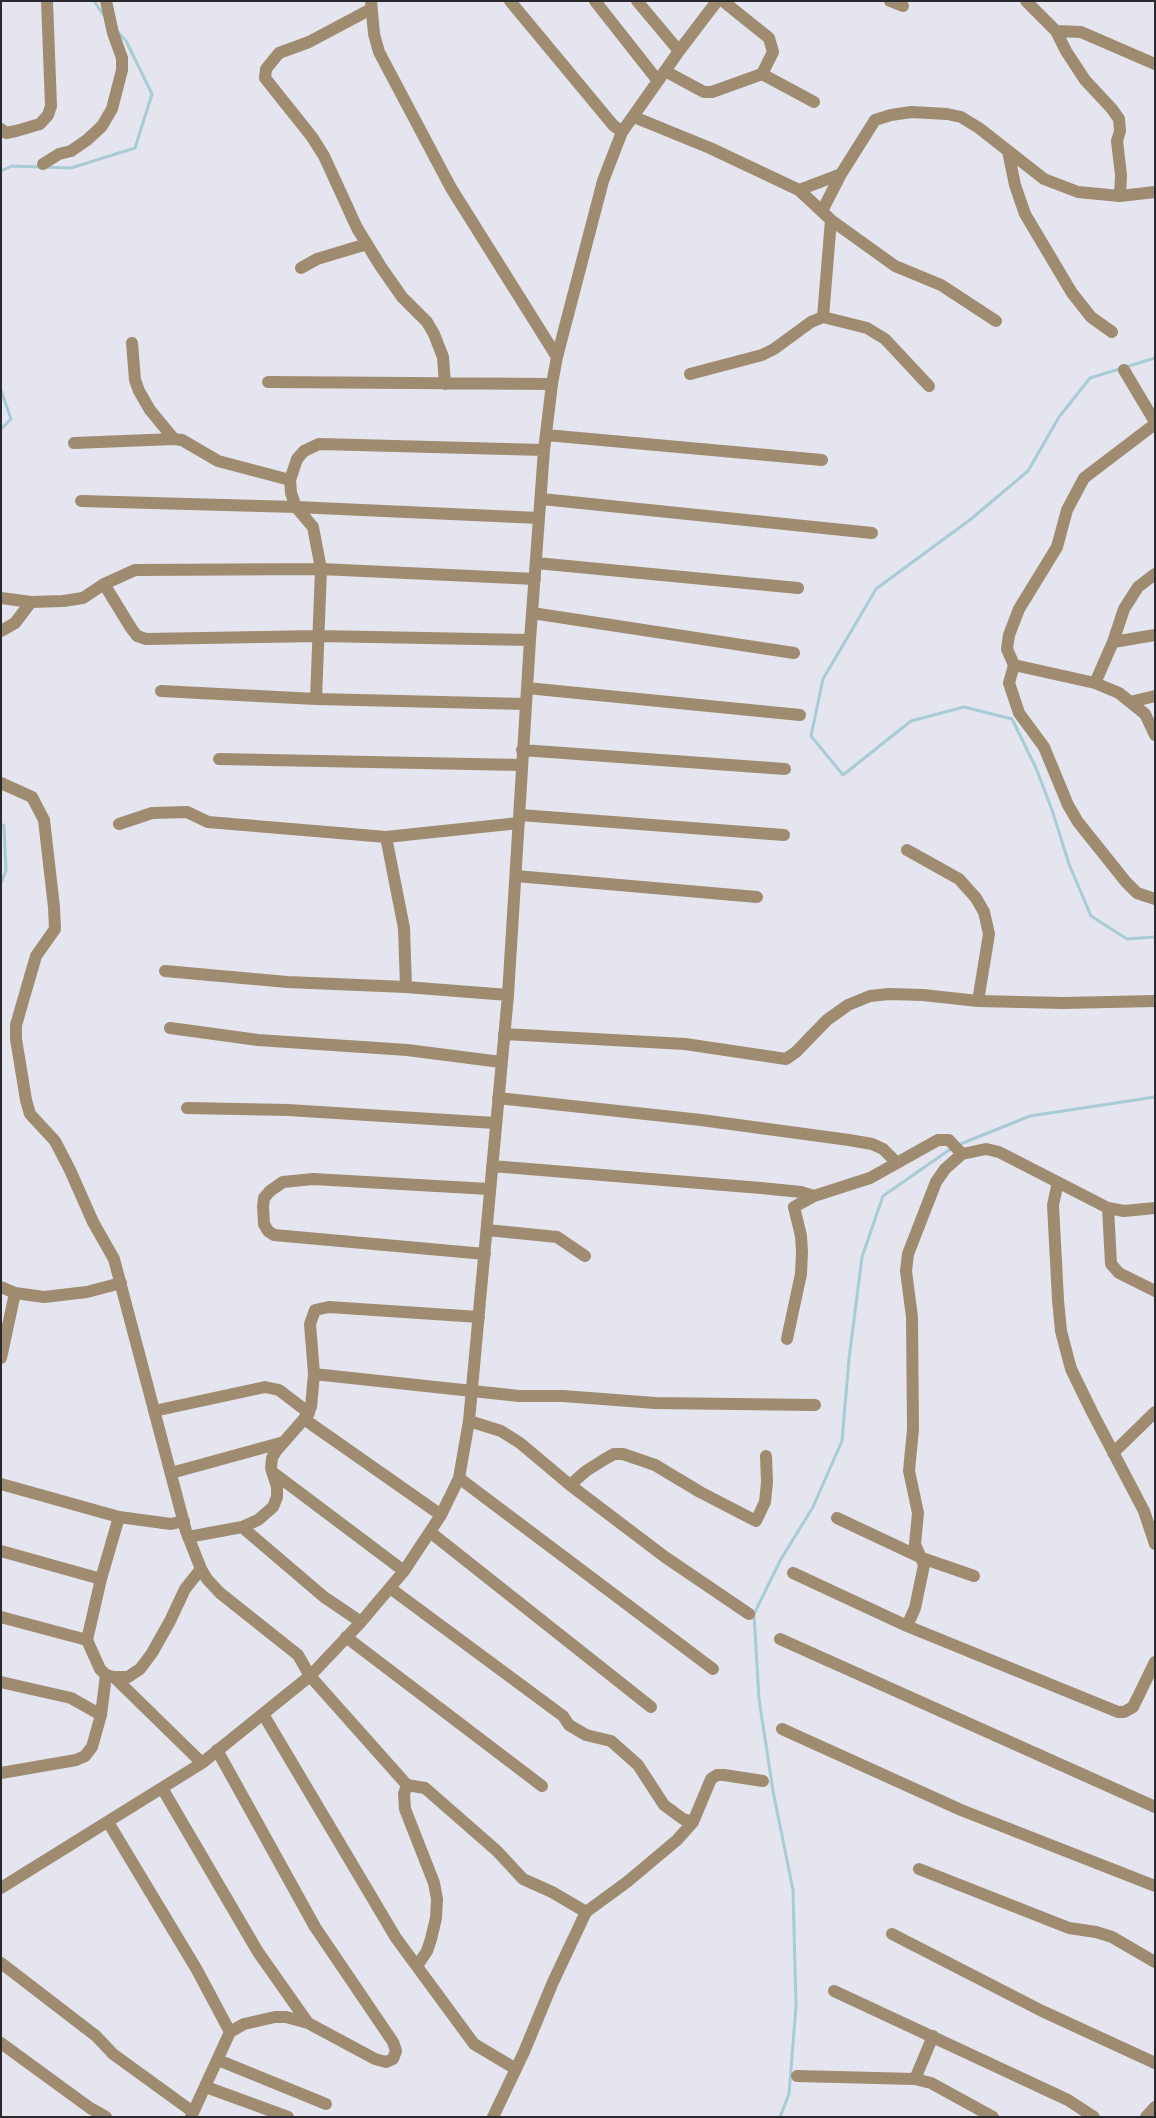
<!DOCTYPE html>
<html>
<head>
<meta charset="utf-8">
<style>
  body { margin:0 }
  #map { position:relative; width:1156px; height:2118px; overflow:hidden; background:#e4e5ee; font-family:"Noto Serif",serif }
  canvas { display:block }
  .frame { position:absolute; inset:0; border:2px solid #2a2a2e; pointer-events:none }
</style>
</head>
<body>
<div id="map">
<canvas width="1156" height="2118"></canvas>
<div class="frame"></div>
</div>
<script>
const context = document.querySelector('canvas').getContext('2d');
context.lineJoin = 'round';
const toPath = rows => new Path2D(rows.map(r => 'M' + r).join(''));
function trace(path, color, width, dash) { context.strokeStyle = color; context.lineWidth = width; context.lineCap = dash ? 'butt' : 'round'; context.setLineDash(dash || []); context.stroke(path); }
trace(toPath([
  [94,1,105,17],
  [1,171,12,166,71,168,135,148,152,94,126,41,117,31],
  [1155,358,1090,378,1059,417,1028,471,971,519,876,589,823,679,811,736,843,775,911,721,964,707,1012,719,1036,768,1052,810,1069,864,1091,916,1127,939,1155,937],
  [1,390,11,419,1,429],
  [1,824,4,826,6,871,1,883],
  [958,1145,1030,1116,1155,1097],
  [780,2117,789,2094,796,2006,793,1890,773,1791,759,1699,754,1614,781,1559,813,1507,842,1441,849,1359,862,1257,883,1196,952,1148]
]), '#a7ccd5', 3);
trace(toPath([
  [371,1,374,34,379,52,451,188,557,357],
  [510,1,613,125,622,132],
  [595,1,658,81],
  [637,1,679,51],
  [723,1,769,38,773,52,762,74],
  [890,1,903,6],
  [1026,1,1056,31,1066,51,1085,80,1112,109,1119,119,1120,131,1117,141,1121,175,1120,196],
  [371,9,309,42,279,53,266,69,265,78,312,137,324,156,357,228,381,267,402,297,427,322,434,334,443,357,445,384],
  [1056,31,1081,32,1155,64],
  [665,71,704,92,712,92,762,74,814,102],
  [634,117,710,148,799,190,831,220,895,266,941,285,996,321],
  [1,129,6,133,16,131,40,124,48,115,51,106,47,1],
  [1008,151,1015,185,1025,214,1072,293,1091,317,1112,332],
  [43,164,59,154,71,151,87,140,102,126,112,109,122,70,122,58,113,33,106,1],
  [799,190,841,174],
  [822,211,841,174,875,120,891,115,911,112,947,114,961,117,979,128,1044,179,1078,192,1120,196,1155,192],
  [301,268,317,259,367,244],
  [823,317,831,220],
  [132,343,135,380,139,391,150,410,174,439],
  [1124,370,1155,422],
  [690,374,762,355,774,349,811,322,823,317,867,328,885,339,929,386],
  [268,382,552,384],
  [1155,424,1084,478,1067,510,1057,547,1019,609,1009,635,1007,649,1014,665,1095,683,1119,693,1145,714,1155,735],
  [546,435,822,460],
  [74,443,174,439,182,440,218,461,290,480,291,493,296,507,313,527,321,569,316,699],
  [290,480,297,459,304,451,319,444,544,450],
  [542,499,872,533],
  [81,501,296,507,539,518],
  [536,563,798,588],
  [104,584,131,628,137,636,146,639,319,636,530,640],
  [1,598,31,602,63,601,83,598,104,584,135,570,321,569,535,579],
  [532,613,794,653],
  [1,631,15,623,31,602],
  [1113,642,1155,635],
  [1014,665,1009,683,1019,713,1044,747,1068,805,1078,822,1126,882,1137,893,1155,899],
  [1095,683,1113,642,1124,609,1138,587,1155,574],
  [527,688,800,715],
  [161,691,316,699,525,704],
  [1130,702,1155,696],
  [522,750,785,769],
  [219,759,521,765],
  [1,783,32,797,44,820,54,907,55,929,36,956,16,1025,16,1039,26,1100,30,1114,55,1141,70,1170,93,1222,114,1259,186,1531,201,1569,207,1579,220,1593,298,1655,310,1676,407,1785,425,1788,497,1851,523,1879,552,1892,586,1912],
  [520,815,784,835],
  [119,824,152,813,187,812,208,822,386,837,519,823],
  [386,837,404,928,406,987],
  [907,850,959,879,976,898,984,912,989,934,978,1001],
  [516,876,757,897],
  [165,971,287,982,406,987,508,995],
  [170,1028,258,1040,407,1050,501,1062],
  [504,1034,685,1044,786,1059,796,1052,827,1020,848,1005,870,996,889,994,923,995,978,1001,1063,1003,1155,1001],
  [498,1098,701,1120,849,1140,872,1144,883,1149,896,1162],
  [187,1108,288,1110,495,1123],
  [492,1166,761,1188,801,1192,814,1196],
  [1058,1182,1053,1205,1058,1300,1061,1331,1071,1369,1092,1412,1144,1511,1155,1544],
  [1108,1208,1111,1264,1119,1273,1155,1291],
  [487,1230,557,1237,585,1256],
  [485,1254,274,1235,268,1231,264,1224,263,1207,264,1198,270,1191,283,1182,313,1179,489,1189],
  [1,1287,15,1293,44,1297,87,1292,121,1283],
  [787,1339,801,1274,802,1252,801,1236,794,1207,814,1196,870,1178,938,1140,949,1140,962,1154],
  [1,1358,15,1293],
  [314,1374,519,1396,563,1396,655,1403,815,1405],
  [154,1411,265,1387,279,1390,309,1413],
  [304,1419,441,1515],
  [469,1421,501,1431,520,1443,570,1485,665,1557,749,1614],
  [1113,1453,1155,1412],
  [171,1473,284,1442],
  [275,1474,404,1571],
  [459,1478,713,1669],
  [1,1484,119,1517,171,1524,184,1521],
  [570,1485,586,1471,605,1459,614,1454,623,1454,655,1465,700,1492,756,1521,765,1502,767,1482,766,1456],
  [837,1518,922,1558,974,1576],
  [242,1527,324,1597,361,1622],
  [430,1532,651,1707],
  [188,1537,242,1527,258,1520,273,1507,277,1497,277,1487,271,1468,272,1458,276,1451,304,1419,311,1407,314,1374,310,1324,315,1310,329,1307,479,1317],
  [1,1551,101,1579],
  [793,1573,907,1626,1118,1712,1124,1712,1133,1707,1155,1662],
  [390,1588,563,1716,569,1725,586,1735,611,1741,638,1765,664,1805,683,1819,693,1822],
  [1,1617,87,1640,100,1669,106,1675,114,1677,128,1677,140,1669,152,1653,170,1621,185,1589,201,1569],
  [907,1626,915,1608,924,1565,915,1544,918,1513,909,1471,913,1429,912,1317,906,1271,908,1254,936,1182,945,1169,962,1154,986,1149,999,1152,1108,1208,1124,1211,1155,1208],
  [346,1637,542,1786],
  [780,1639,1155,1807],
  [87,1640,101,1579,119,1517],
  [114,1677,202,1763],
  [1,1682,71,1698,101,1715],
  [263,1714,396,1938,474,2044,516,2069],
  [782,1729,961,1810,1155,1886],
  [1,1773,76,1760,85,1756,92,1747,101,1715,106,1675],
  [407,1785,404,1794,405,1809,434,1883,437,1899,436,1918,431,1939,427,1951,417,1966],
  [162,1788,258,1952,308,2023],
  [108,1822,197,1970,230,2032],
  [919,1869,1069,1928,1096,1932,1112,1937,1155,1962],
  [1,1888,202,1763,310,1676,361,1622,404,1571,441,1515,459,1478,469,1421,508,995,530,640,544,450,552,384,557,357,603,181,622,132,679,51,717,1],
  [892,1934,1042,2011,1155,2063],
  [1,1963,96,2036,113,2054,193,2112],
  [834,1991,1068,2100,1094,2117],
  [1,2043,90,2108,106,2117],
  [218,2060,326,2104],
  [797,2076,915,2079,931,2083,993,2117],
  [915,2079,933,2036],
  [206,2087,288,2117],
  [191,2117,230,2032,244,2024,275,2017,286,2017,308,2023,375,2059,386,2062,393,2059,396,2051,393,2042,315,1927,217,1750],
  [493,2117,524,2052,553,1982,586,1912,627,1882,677,1840,693,1822,711,1779,717,1775,724,1775,763,1781],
  [1146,2117,1155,2107]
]), '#9f8b70', 12);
</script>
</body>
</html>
